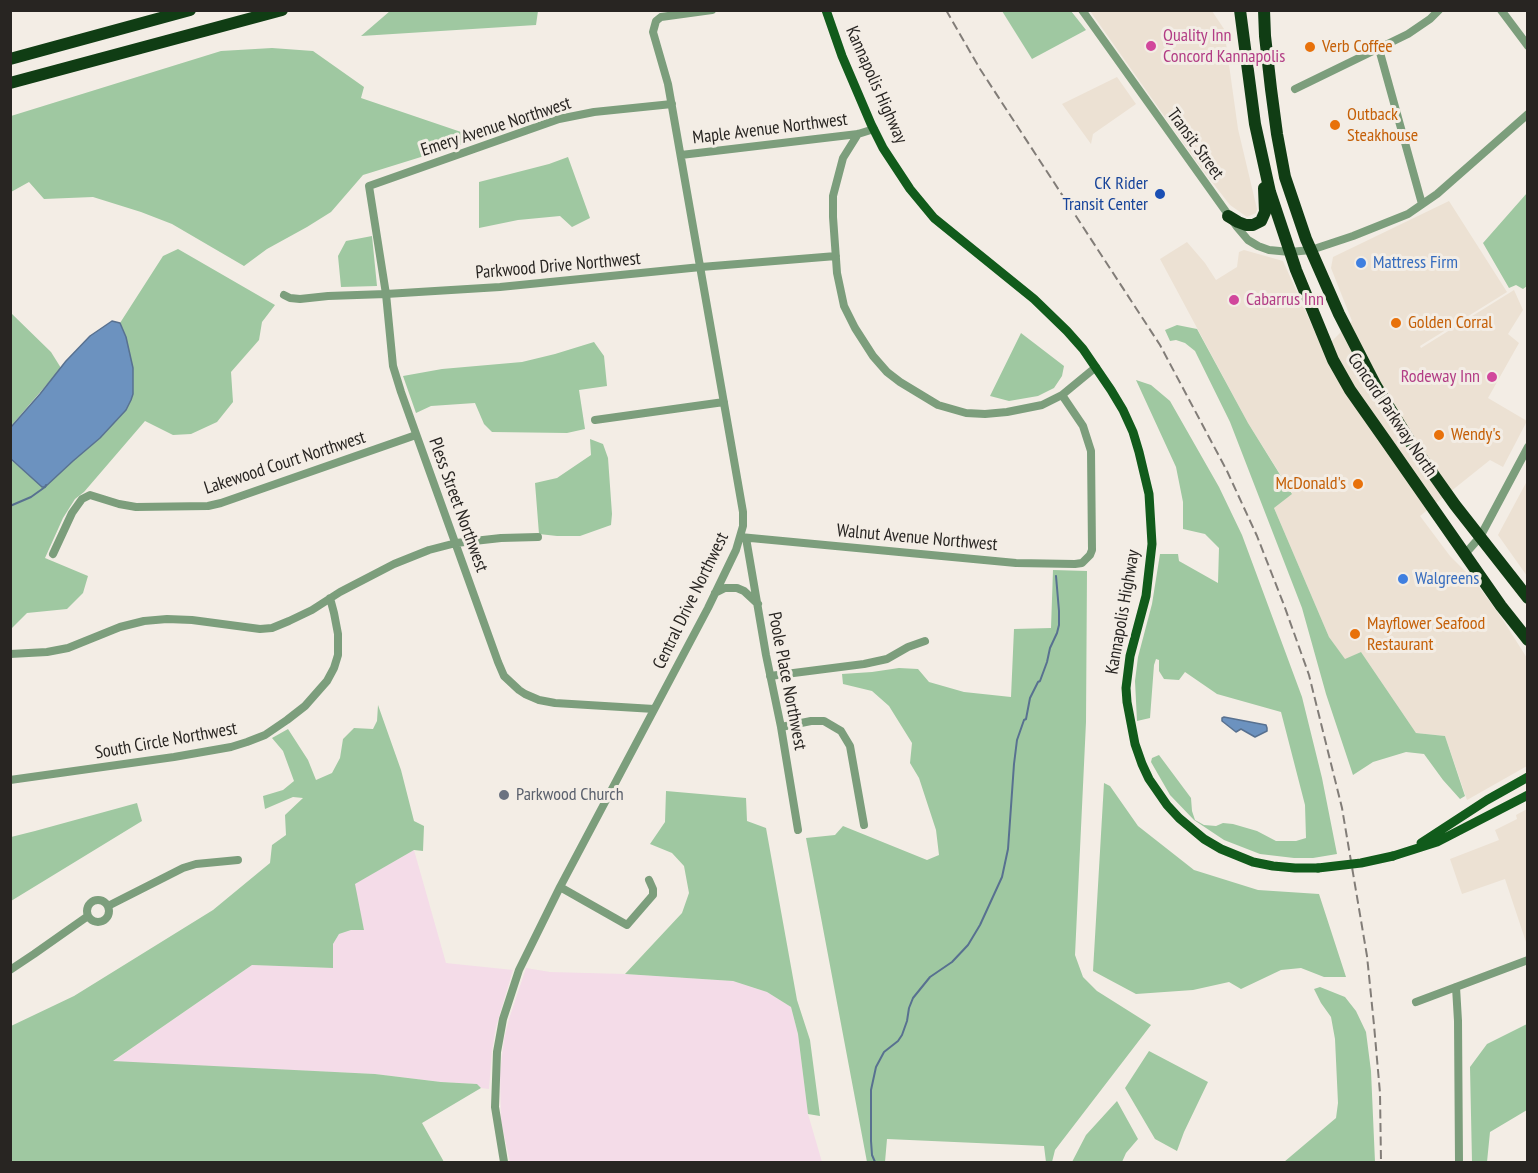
<!DOCTYPE html>
<html>
<head>
<meta charset="utf-8">
<style>
  body { margin:0 }
  #map { position:relative; width:1538px; height:1173px; overflow:hidden; background:#f3ede5; font-family:"PT Sans Narrow",sans-serif }
  canvas { display:block }
  .frame { position:absolute; inset:0; border:12px solid #282522; pointer-events:none }
</style>
</head>
<body>
<div id="map">
<canvas width="1538" height="1173"></canvas>
<div class="frame"></div>
</div>
<script>
const context = document.querySelector('canvas').getContext('2d');
context.lineJoin = 'round';
function fill(path, color) { context.fillStyle = color; context.fill(path, 'evenodd'); }
const toPath = rows => new Path2D(rows.map(r => 'M' + r).join(''));
function trace(path, color, width, dash) { context.strokeStyle = color; context.lineWidth = width; context.lineCap = dash ? 'butt' : 'round'; context.setLineDash(dash || []); context.stroke(path); }
function drawText(font, color, halo, rows, align = 'center') {
  context.font = font + ' "PT Sans Narrow",sans-serif'; context.lineWidth = 6; context.setLineDash([]); context.textBaseline = 'middle'; context.strokeStyle = halo; context.fillStyle = color; for (const [text, x, y, turn = 0] of rows) {
    context.save(); context.translate(x, y); context.rotate((+turn || 0) * Math.PI / 180); context.textAlign = isNaN(turn) ? turn : align; if (halo) context.strokeText(text, 0, 0); context.fillText(text, 0, 0); context.restore();
  }
}
fill(toPath([
  [1090,11,1212,11,1224,29,1238,129,1257,209,1256,213,1247,217,1230,205,1201,168],
  [1117,77,1136,104,1093,134,1091,144,1062,104],
  [1449,201,1507,292,1420,346,1421,348,1514,290,1523,310,1508,334,1519,343,1488,398,1527,421,1503,467,1490,460,1420,516,1450,556,1474,580,1501,617,1527,658,1527,766,1467,800,1445,736,1416,733,1361,652,1345,660,1329,637,1274,508,1292,493,1248,423,1160,259,1187,242,1205,263,1216,280,1237,267,1239,252,1244,250,1283,261,1323,350,1352,321,1331,268,1333,257],
  [1527,481,1527,576,1498,535],
  [1527,809,1527,945,1505,879,1462,894,1450,859,1499,840,1495,830,1517,819,1516,815]
]), '#ece1d3');
fill(toPath([
  [414,850,446,963,513,970,496,1027,492,1051,489,1089,481,1088,477,1084,441,1082,375,1074,112,1062,252,965,332,968,333,944,339,934,351,930,364,930,354,884],
  [526,968,550,972,625,974,733,981,767,992,791,1007,798,1034,808,1114,822,1162,510,1162,501,1121,500,1073,504,1039,509,1019]
]), '#f4dce8');
fill(toPath([
  [390,11,393,10,538,11,536,25,361,36],
  [1002,11,1071,11,1086,30,1032,59],
  [272,48,313,51,364,87,361,98,464,133,466,143,363,175,331,212,307,227,267,249,244,266,172,224,141,212,93,197,44,199,29,182,11,192,11,116,221,51],
  [568,157,590,218,572,227,560,216,518,220,479,228,479,182,549,164],
  [1527,193,1527,286,1523,289,1516,285,1509,288,1483,243],
  [372,236,377,286,341,287,338,256,346,241],
  [178,249,275,305,262,322,259,340,231,372,233,402,217,422,191,434,173,435,145,421,84,492,75,499,63,518,45,558,88,576,83,593,67,609,27,613,11,629,11,460,42,486,45,487,73,461,100,438,126,410,131,400,133,379,133,368,126,337,120,323,163,256],
  [11,313,51,352,61,368,11,426],
  [1177,325,1197,329,1248,423,1292,494,1274,508,1329,637,1345,659,1361,652,1416,733,1445,736,1465,796,1460,799,1443,780,1424,754,1406,752,1373,762,1353,775,1326,694,1302,608,1230,422,1195,351,1185,343,1176,340,1170,341,1165,330],
  [1021,333,1064,366,1062,376,1054,388,1038,396,1009,401,990,396],
  [594,342,604,356,607,386,579,390,585,429,567,433,492,432,484,424,475,403,431,406,416,413,403,376,442,369,522,362,555,354],
  [1136,380,1151,385,1170,401,1219,487,1242,535,1302,697,1322,778,1337,854,1313,858,1294,858,1260,854,1224,840,1194,820,1170,795,1151,762,1152,758,1159,755,1191,798,1192,811,1195,820,1204,825,1216,826,1223,823,1233,824,1257,831,1276,841,1296,841,1306,838,1305,805,1281,712,1217,694,1185,672,1179,680,1164,679,1159,671,1159,660,1156,659,1154,665,1150,718,1137,721,1135,681,1138,657,1152,604,1160,554,1178,554,1179,561,1218,583,1219,548,1205,534,1183,529,1183,502,1176,467],
  [590,439,603,444,608,458,612,514,611,525,580,536,557,536,539,534,535,483,557,478,591,455],
  [1053,570,1087,571,1086,722,1075,955,1083,977,1097,991,1151,1025,1055,1150,1052,1162,1046,1162,1044,1146,887,1139,885,1162,867,1162,806,838,835,835,843,826,927,860,939,855,936,830,919,778,910,763,912,743,889,706,872,691,843,684,842,674,872,672,899,668,918,669,929,682,964,692,1011,697,1014,629,1051,628],
  [378,705,401,770,414,821,424,826,423,851,414,850,355,884,364,930,351,930,339,934,333,944,333,968,252,965,113,1061,375,1074,441,1082,477,1084,481,1088,422,1123,444,1162,11,1162,11,1026,74,996,213,910,270,863,272,845,286,835,285,815,303,798,293,797,265,809,263,796,283,790,294,781,283,751,272,738,288,729,308,760,316,780,332,773,340,758,343,739,354,728,373,729,377,721],
  [1104,783,1110,786,1138,826,1194,870,1258,890,1319,894,1346,977,1324,977,1301,968,1281,970,1241,989,1229,982,1193,990,1136,994,1093,971],
  [666,791,746,798,747,821,766,828,797,1000,810,1040,820,1116,808,1114,798,1034,791,1007,767,992,733,981,625,974,682,913,689,893,684,866,672,853,650,844,665,822],
  [137,803,142,821,11,901,11,837,35,831],
  [1320,987,1345,997,1356,1011,1366,1032,1371,1071,1375,1162,1284,1162,1336,1118,1338,1103,1335,1039,1331,1017,1321,1003,1314,989],
  [1527,1024,1527,1110,1490,1132,1487,1162,1472,1162,1470,1067,1487,1044],
  [1149,1051,1208,1082,1184,1132,1177,1151,1155,1139,1125,1088],
  [1117,1101,1138,1139,1126,1153,1122,1162,1072,1162,1086,1135]
]), '#9fc8a1');
const water = toPath([
  [112,321,120,323,126,337,133,368,133,394,131,400,126,410,100,438,73,461,45,487,42,487,11,459,11,427,40,394,66,361,90,336,112,321],
  [1224,717,1266,725,1267,728,1267,731,1255,737,1241,729,1236,732,1222,721,1222,718,1224,717]
]);
fill(water, '#6c92bf');
trace(water, '#587190', 1.5);
trace(toPath([
  [10,506,31,497,45,487,46,485],
  [875,1162,872,1155,871,1141,871,1090,876,1067,884,1052,898,1041,902,1035,907,1021,909,1008,913,998,930,977,952,962,968,945,980,925,1002,877,1008,849,1014,764,1017,740,1024,720,1026,719,1030,698,1038,682,1040,681,1047,662,1050,648,1057,633,1059,625,1059,611,1056,576]
]), '#587190', 2);
trace(toPath([
  [1082,10,1237,227,1248,240,1258,246,1269,250,1290,252,1311,250,1353,236,1408,214,1437,194,1528,114],
  [1501,10,1528,46],
  [1379,49,1422,204],
  [1295,89,1408,34,1430,19,1439,10],
  [858,134,843,158,833,196,833,217,837,273,844,306,855,328,873,356,887,372,900,382,938,405,966,413,985,414,1007,412,1042,405,1062,395,1096,367],
  [681,155,858,134,874,129],
  [284,295,290,298,300,299,328,296,386,294,500,287,701,267,836,256],
  [595,420,724,402],
  [740,537,1016,563,1075,564,1082,563,1090,555,1092,550,1091,451,1083,426,1062,395],
  [746,538,766,655,781,727,798,830],
  [53,554,72,513,82,499,90,495,119,504,136,507,208,506,221,503,416,435],
  [1465,554,1480,537,1528,447],
  [715,593,725,588,737,588,744,591,758,604],
  [10,654,47,652,68,648,120,627,144,621,167,619,192,620,260,629,272,628,289,621,312,610,340,592,394,564,429,550,456,543,501,538,538,537],
  [770,676,864,664,887,659,908,647,925,641],
  [654,709,555,703,539,700,525,694,519,690,504,676,498,662,401,392,393,366,386,294,369,186,559,119,594,112,672,104],
  [781,727,811,721,824,721,841,731,850,746,864,825],
  [10,780,174,757,231,747,247,742,265,735,287,720,305,706,327,681,334,668,338,655,338,634,334,613,330,598],
  [560,887,627,925,653,895,653,889,649,880],
  '87 911a11 11 0 1 1 22 0a11 11 0 1 1-22 0Z',
  [108,906,183,868,196,864,238,860],
  [10,970,34,954,88,916],
  [1456,987,1458,1021,1459,1162],
  [1416,1002,1528,960],
  [504,1162,495,1107,497,1052,503,1019,519,970,560,887,708,608,736,550,743,526,743,512,731,443,668,84,653,32,656,21,661,17,712,10]
]), '#7c9e7c', 8);
trace(toPath([
  [826,10,842,56,871,124,883,148,910,189,934,218,1034,299,1067,331,1083,349,1111,390,1123,410,1133,432,1139,452,1149,494,1152,544,1146,596,1130,656,1126,688,1127,702,1135,744,1142,764,1149,779,1167,805,1179,818,1204,839,1221,849,1253,862,1273,866,1295,868,1318,868],
  [1421,843,1487,800,1528,777],
  [1393,856,1437,842,1528,795]
]), '#115b1b', 9);
trace(toPath([
  [1240,10,1255,124,1270,192,1296,270,1333,360,1350,390,1388,444,1501,606,1528,640],
  [1264,10,1265,36,1271,89,1277,134,1285,177,1306,239,1339,314,1376,386,1411,443,1455,505,1528,598],
  [10,59,190,10],
  [10,83,282,10],
  [1228,216,1238,222,1246,225,1253,225,1261,221,1265,212,1264,188]
]), '#103d14', 12);
trace(toPath([
  [946,10,980,69,1160,345,1227,471,1257,536,1284,605,1309,675,1342,808,1367,956,1374,1025,1380,1093,1381,1162]
]), '#827d78', 2, [9, 4.5]);
trace(toPath([
  [1318,868,1361,863,1393,856]
]), '#115b1b', 9);
for (const [x, y, r, color] of [
  [1151,46,6,"#d1479c"],
  [1310,47,6,"#e8710a"],
  [1335,125,6,"#e8710a"],
  [1160,194,6,"#1a4fb4"],
  [1361,263,6,"#3f7fe0"],
  [1234,300,6,"#d1479c"],
  [1396,323,6,"#e8710a"],
  [1492,377,6,"#d1479c"],
  [1439,435,6,"#e8710a"],
  [1358,484,6,"#e8710a"],
  [1403,579,6,"#3f7fe0"],
  [1355,634,6,"#e8710a"],
  [504,795,6,"#6b7280"]
]) { const dot = new Path2D(); dot.arc(x, y, r, 0, 2 * Math.PI); context.fillStyle = color; context.fill(dot); trace(dot, '#f3ede5', 2); }
drawText('18px', '#b23c85', '#f3ede5', [
  ["Quality Inn",1163,36],
  ["Concord Kannapolis",1163,57],
  ["Cabarrus Inn",1246,300],
  ["Rodeway Inn",1480,377,"right"]
], 'left');
drawText('18px', '#c56008', '#f3ede5', [
  ["Verb Coffee",1322,47],
  ["Outback",1347,115],
  ["Steakhouse",1347,136],
  ["Golden Corral",1408,323],
  ["Wendy's",1451,435],
  ["McDonald's",1346,484,"right"],
  ["Mayflower Seafood",1367,624],
  ["Restaurant",1367,645]
], 'left');
drawText('18px', '#282522', '#f3ede5', [
  ["Kannapolis Highway",876,85,66],
  ["Emery Avenue Northwest",496,127,-18],
  ["Maple Avenue Northwest",770,129,-7],
  ["Transit Street",1195,144,54],
  ["Parkwood Drive Northwest",558,266,-5],
  ["Concord Parkway North",1392,415,56],
  ["Lakewood Court Northwest",285,463,-18],
  ["Pless Street Northwest",458,505,70],
  ["Walnut Avenue Northwest",917,538,5],
  ["Central Drive Northwest",691,601,-64],
  ["Kannapolis Highway",1123,612,-80],
  ["Poole Place Northwest",787,681,79],
  ["South Circle Northwest",166,741,-10]
]);
drawText('18px', '#164399', '#f3ede5', [
  ["CK Rider",1148,184],
  ["Transit Center",1148,205]
], 'right');
drawText('18px', '#366cbe', '#f3ede5', [
  ["Mattress Firm",1373,263],
  ["Walgreens",1415,579]
], 'left');
drawText('18px', '#5b616d', '#f3ede5', [
  ["Parkwood Church",516,795]
], 'left');
</script>
</body>
</html>
